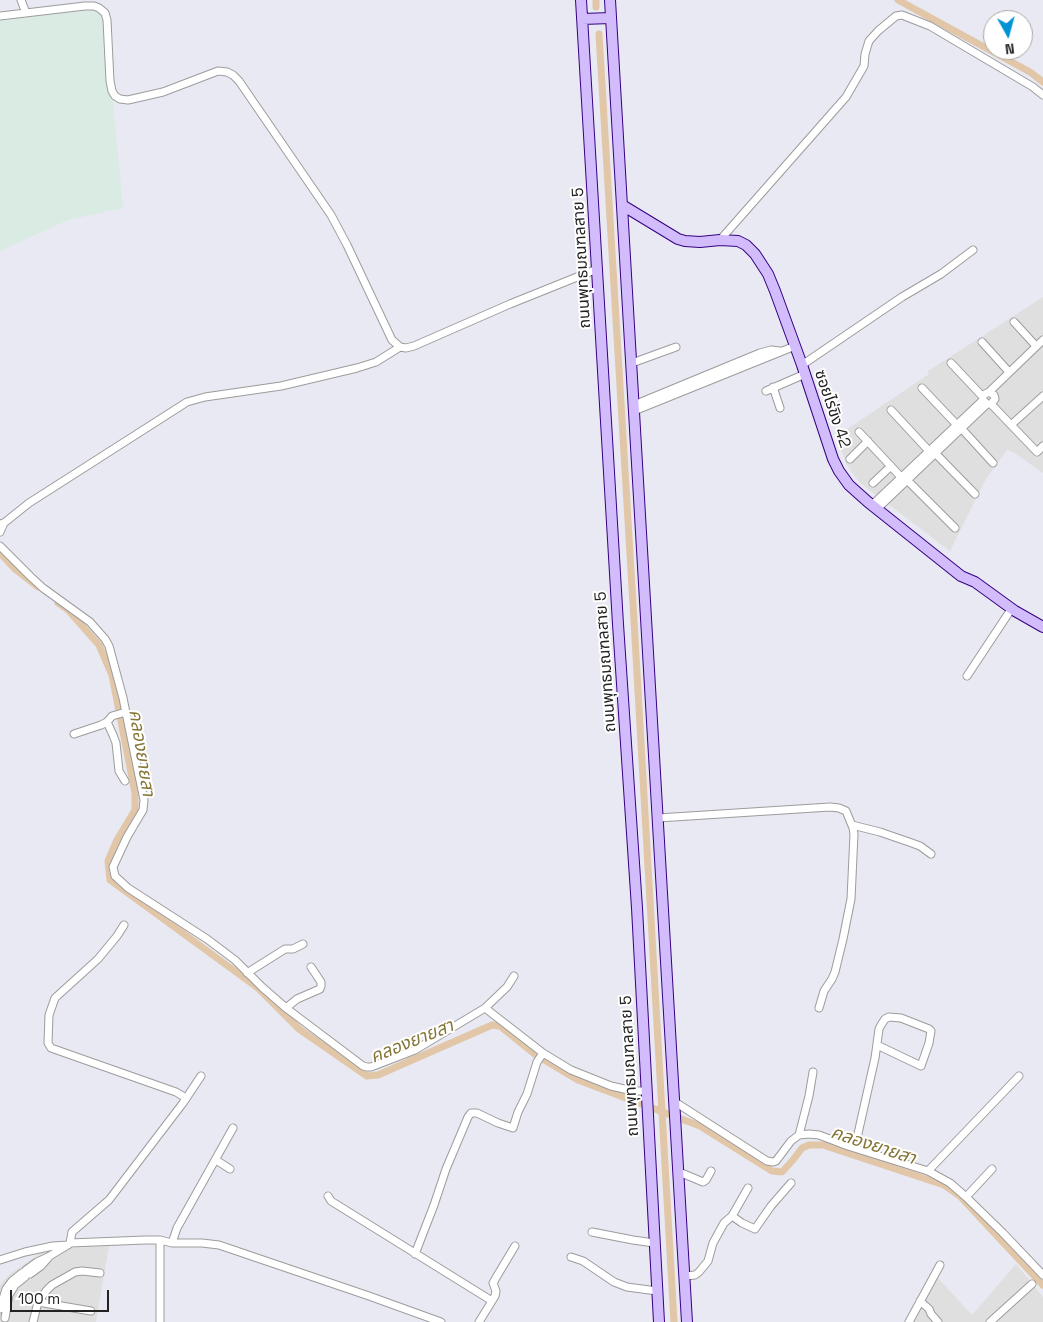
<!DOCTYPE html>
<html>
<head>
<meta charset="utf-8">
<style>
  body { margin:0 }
  #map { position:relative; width:1043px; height:1322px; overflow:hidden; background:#e8e9f2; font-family:"Space Grotesk",sans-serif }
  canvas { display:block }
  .north { position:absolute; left:983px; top:10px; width:50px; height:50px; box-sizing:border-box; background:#fff; border:1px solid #a7a7a7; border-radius:50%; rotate:173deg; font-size:14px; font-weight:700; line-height:20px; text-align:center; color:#222 }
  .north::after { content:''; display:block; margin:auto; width:18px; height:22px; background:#0093d3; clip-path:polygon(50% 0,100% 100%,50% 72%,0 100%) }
  .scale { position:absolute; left:10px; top:1290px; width:99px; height:22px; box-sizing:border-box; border:2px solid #222; border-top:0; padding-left:6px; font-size:15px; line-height:18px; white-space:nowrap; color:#222; -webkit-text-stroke:4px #fff; paint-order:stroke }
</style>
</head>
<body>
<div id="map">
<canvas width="1043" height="1322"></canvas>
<div class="north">N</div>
<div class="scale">100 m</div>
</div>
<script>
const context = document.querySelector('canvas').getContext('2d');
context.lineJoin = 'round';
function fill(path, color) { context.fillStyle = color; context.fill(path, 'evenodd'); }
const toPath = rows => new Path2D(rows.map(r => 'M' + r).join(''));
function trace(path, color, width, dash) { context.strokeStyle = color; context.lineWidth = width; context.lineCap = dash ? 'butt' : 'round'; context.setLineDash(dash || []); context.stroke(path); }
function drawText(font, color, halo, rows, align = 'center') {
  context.font = font + ' "Space Grotesk","Noto Sans Thai",sans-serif'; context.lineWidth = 4; context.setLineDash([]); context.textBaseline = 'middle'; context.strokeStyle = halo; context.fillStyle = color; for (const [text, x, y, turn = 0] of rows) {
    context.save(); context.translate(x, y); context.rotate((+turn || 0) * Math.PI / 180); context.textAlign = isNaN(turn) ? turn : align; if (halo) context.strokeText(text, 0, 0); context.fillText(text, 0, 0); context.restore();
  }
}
fill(toPath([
  [1043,297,1043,473,1013,452,1007,450,986,479,950,551,859,482,846,464,837,436,929,374,928,371],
  [109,1246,96,1322,0,1322,0,1285,11,1273,41,1253,70,1248],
  [1016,1264,1043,1297,1043,1322,914,1322,937,1277,972,1315]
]), '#dfdfe0');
fill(toPath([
  [95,10,105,18,123,208,68,220,0,251,0,20]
]), '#daebe3');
trace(toPath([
  [596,0,596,7],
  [898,0,1030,72,1043,82],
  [599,34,635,638,674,1322],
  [0,553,15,569,38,587],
  [58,603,68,610,99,645,112,675,135,793,135,810,117,840,108,861,110,880,258,988,299,1029,367,1076,378,1075,492,1025,500,1026,536,1055,578,1080,700,1126,772,1171,782,1172,793,1160,802,1148,809,1145,823,1145,944,1185,960,1196,1043,1285]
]), '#e1c6a7', 7);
const street = toPath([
  [21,0,26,13],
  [0,16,85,6,94,6,99,8,105,13,107,20,110,81,112,91,115,96,120,99,128,100,163,92,218,71,227,72,233,75,239,81,331,215,347,245,392,340,400,347,406,348,414,346,510,304,597,269],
  [720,240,846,97,864,66,865,54,869,41,878,31,896,16,902,15,930,26,1033,87,1043,95],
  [1014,322,1036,346],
  [982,342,1009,372],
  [632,363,676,347],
  [951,363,982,396],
  [802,365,902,297,941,274,973,250],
  [773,387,780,408],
  [922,388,957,425],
  [766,391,805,374],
  [989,392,994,395,995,399,991,404,987,404,983,400,983,395,989,392,1043,340],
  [991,404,1037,452,1043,446],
  [634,405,760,353,771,350,780,351],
  [891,410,929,451],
  [634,411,795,346],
  [1011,425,1043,396],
  [961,428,993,463],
  [859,432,901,477],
  [935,453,975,494],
  [850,459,868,441],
  [907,480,955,528],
  [873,483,891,466],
  [872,505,983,400],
  [877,509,987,404],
  [0,524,4,523,29,503,187,402,205,397,281,386,357,368,376,362,400,347],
  [0,532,4,523],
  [0,546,31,577,43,588,90,622,105,639,109,646,123,698,144,800,143,810,127,837,113,867,115,876,128,888,207,939,235,960,262,987,286,1008,363,1066,367,1067,371,1067,415,1050,485,1008,507,987,514,976],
  [967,676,1012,608],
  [107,722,113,735,116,743,119,771,125,781],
  [74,734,101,725,107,722,112,716,126,712],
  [658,818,830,807,839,808,846,811,853,828,854,834,851,899,843,939,835,972,832,979,824,991,819,1008],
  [852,825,880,832,909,842,920,846,931,854],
  [124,925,117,936,98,959,55,998,49,1015,48,1043,51,1048,176,1092,186,1098],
  [247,973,285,949,293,949,303,944],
  [286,1008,297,999,320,989,321,986,321,982,311,967],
  [485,1008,543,1053,571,1070,611,1086,633,1091,646,1091],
  [675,1102,767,1161,773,1162,776,1161,791,1141,799,1135,809,1134,819,1135,848,1146,928,1171,950,1183,966,1197,1003,1233,1043,1275],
  [799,1135,809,1096,813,1072],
  [855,1147,875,1058,879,1029,881,1025,885,1019,889,1017,901,1018,929,1029,931,1031,929,1043,921,1066,877,1045],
  [216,1160,230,1169],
  [928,1171,1019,1076],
  [679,1172,703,1182,706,1180,711,1171],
  [328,1196,331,1201,492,1301,479,1322],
  [966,1197,992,1169],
  [732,1216,748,1188],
  [592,1232,633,1240,654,1243],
  [70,1243,72,1232,109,1200,183,1103,201,1076],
  [172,1243,177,1228,233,1128],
  [415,1254,434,1205,446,1169,468,1117,471,1113,477,1113,498,1123,513,1128,518,1112,527,1094,537,1062,543,1053],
  [571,1257,583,1261,614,1282,627,1287,657,1291],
  [0,1260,25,1252,53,1246,68,1245,70,1243,145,1240,160,1240,172,1243,202,1243,219,1245,369,1296,441,1322],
  [26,1270,37,1262,48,1257,66,1246],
  [30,1274,41,1266,48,1258],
  [685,1276,695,1275,699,1272,708,1261,713,1243,724,1223,732,1216,742,1223,755,1229,771,1206,791,1183],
  [492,1301,495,1296,496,1291,493,1283,497,1276,515,1246],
  [920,1301,929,1309,931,1314,938,1322],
  [38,1302,91,1311],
  [0,1309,6,1289,12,1281,22,1273],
  [5,1318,9,1295,15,1285,25,1277],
  [33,1322,38,1302,46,1291,52,1285,75,1272,82,1271,100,1273],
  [160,1322,160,1240],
  [909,1322,940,1265],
  [990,1322,1032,1284]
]);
const secondary = toPath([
  [581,0,618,624,637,908,659,1322],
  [610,0,687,1322],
  [582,19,611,18],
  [622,205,678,239,685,241,700,242,720,240,738,241,746,245,755,254,768,274,775,291,802,365,833,459,839,471,849,485,868,502,961,576,975,582,1015,611,1043,627]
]);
trace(street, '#9c9c9c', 9);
trace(secondary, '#350081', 12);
trace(street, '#fff', 7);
trace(secondary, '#d3bcfc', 10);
drawText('16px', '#222', '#fff', [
  ["ถนนพุทธมณฑลสาย 5",582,258,-93],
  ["ซอยไร่ขิง 42",832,409,71],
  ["ถนนพุทธมณฑลสาย 5",606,662,-94],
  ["ถนนพุทธมณฑลสาย 5",630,1066,-93]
]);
drawText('italic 18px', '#857638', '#fff', [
  ["คลองยายสา",141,753,81],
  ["คลองยายสา",412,1042,-22],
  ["คลองยายสา",873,1146,18]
]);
</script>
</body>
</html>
